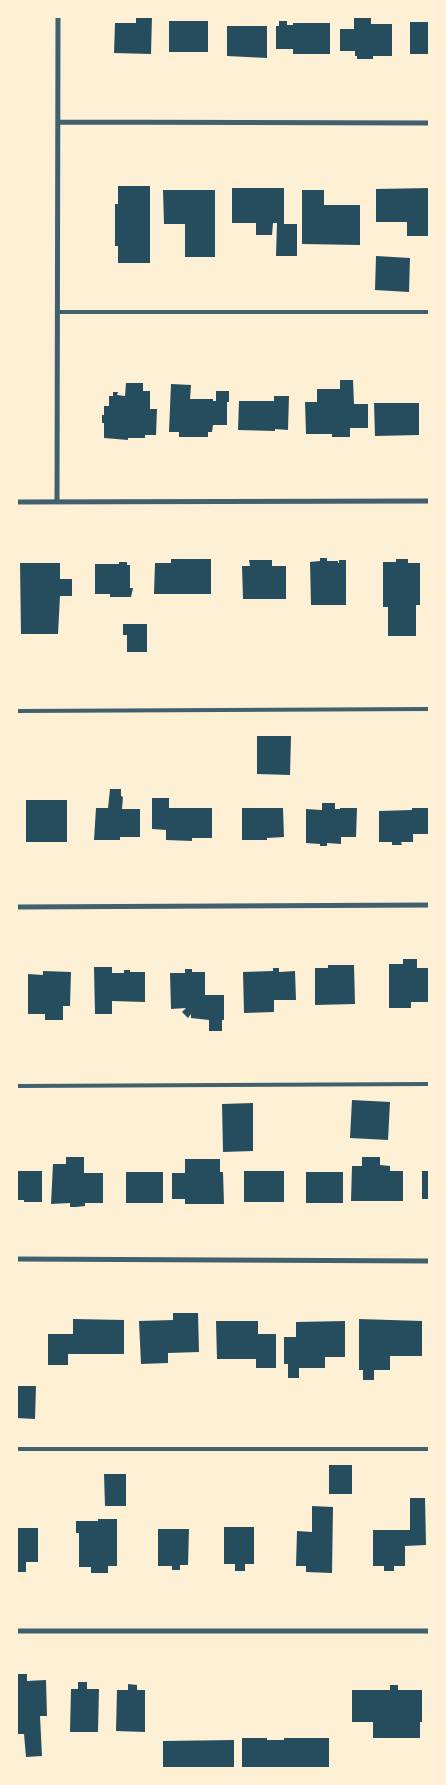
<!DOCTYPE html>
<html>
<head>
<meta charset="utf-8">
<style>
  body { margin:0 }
  #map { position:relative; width:446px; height:1785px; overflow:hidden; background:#fdf0d5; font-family:"Roboto Condensed",sans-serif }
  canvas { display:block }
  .frame { position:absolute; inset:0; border:18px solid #fdf0d5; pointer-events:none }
</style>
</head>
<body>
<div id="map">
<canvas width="446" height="1785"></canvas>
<div class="frame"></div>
</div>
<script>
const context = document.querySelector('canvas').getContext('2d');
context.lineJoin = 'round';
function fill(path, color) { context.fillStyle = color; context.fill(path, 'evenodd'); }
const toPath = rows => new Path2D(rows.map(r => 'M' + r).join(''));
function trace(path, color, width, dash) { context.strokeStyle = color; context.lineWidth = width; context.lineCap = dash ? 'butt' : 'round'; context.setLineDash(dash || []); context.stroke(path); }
fill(toPath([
  [136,16,152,16,151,54,114,53,115,23,136,23],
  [354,16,371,16,371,24,392,24,392,56,373,56,373,59,357,59,357,56,355,56,355,51,340,51,340,29,354,29],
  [169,21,208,21,208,52,169,52],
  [279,21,287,21,287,25,293,25,293,23,330,23,330,54,293,54,293,49,276,49,276,26,279,26],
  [410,22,430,22,430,54,410,54],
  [227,26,267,26,267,58,227,56],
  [118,186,150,186,150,263,118,263,118,246,115,246,115,204,118,204],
  [232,188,284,188,284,224,297,224,297,256,276,256,277,223,273,223,272,235,256,235,256,223,232,223],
  [430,188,430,236,407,236,407,222,376,222,376,189],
  [163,190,215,190,215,257,185,257,185,224,164,224],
  [302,190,324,190,324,205,360,205,360,245,302,244],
  [376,256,410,258,409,292,375,290],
  [340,380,353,380,354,404,368,404,368,428,350,428,350,437,332,437,332,434,306,434,305,402,317,402,317,389,340,389],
  [126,383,143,383,143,391,150,391,150,409,157,409,156,435,145,435,145,438,128,438,128,440,104,438,104,423,102,423,102,415,104,415,104,406,109,406,109,396,113,396,113,392,118,392,117,395,125,396],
  [171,384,191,385,190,399,213,399,213,401,216,401,216,391,229,391,229,402,227,402,227,425,213,425,212,432,208,432,208,437,179,437,179,432,169,432],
  [274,396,289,396,288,430,275,429,275,431,238,430,239,401,274,401],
  [374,403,419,403,419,435,375,436],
  [320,558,327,558,327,561,338,561,338,563,339,563,339,560,346,560,346,605,311,605,310,562,320,561],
  [171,559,211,559,211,594,154,594,155,563,171,563],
  [396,559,408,559,408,563,420,563,420,605,416,605,416,636,388,636,388,607,383,607,383,562,396,562],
  [249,560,272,560,272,566,286,566,286,599,243,599,242,566,250,566],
  [119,562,127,562,127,565,130,565,130,588,133,588,131,597,110,597,110,594,95,594,95,564,119,564],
  [20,563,60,563,60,579,72,579,72,596,60,596,58,634,21,634],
  [123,624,147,624,147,652,127,652,127,635,123,635],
  [257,736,291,736,290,775,257,774],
  [110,789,121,789,121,796,123,797,122,809,140,809,140,837,120,837,120,840,94,840,96,808,108,808],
  [152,798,169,798,169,808,212,808,212,838,192,838,192,841,166,840,166,830,152,829],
  [26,800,67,800,67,842,26,842],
  [322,803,335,803,335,809,340,809,340,808,357,808,356,837,341,837,341,844,327,843,327,846,320,846,320,844,306,843,306,809,322,810],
  [242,808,283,808,284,837,267,838,267,840,242,840],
  [412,808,429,808,429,834,413,834,413,842,401,842,402,845,392,845,392,842,379,842,379,811,412,810],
  [403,959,417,959,417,968,429,968,428,1002,411,1002,411,1008,389,1008,389,964,403,964],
  [328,965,354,965,355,1004,315,1005,315,968,328,968],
  [94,967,112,967,112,973,124,973,124,970,130,970,130,972,145,972,145,1002,112,1001,112,1014,95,1014],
  [273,968,279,968,279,972,295,971,296,1000,274,1000,274,1012,244,1013,243,972,273,971],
  [185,969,192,969,192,972,205,972,205,995,224,995,224,1020,222,1020,222,1031,209,1031,209,1020,191,1018,191,1014,188,1018,182,1012,186,1008,171,1009,170,973,185,973],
  [43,971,71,972,70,1006,63,1006,63,1020,45,1020,45,1014,28,1014,28,974,43,975],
  [352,1100,390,1102,388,1140,350,1138],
  [253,1103,253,1151,223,1152,222,1104],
  [66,1157,84,1157,84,1173,103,1173,103,1203,85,1203,85,1206,76,1207,70,1207,70,1203,51,1204,53,1164,66,1164],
  [362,1157,380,1157,380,1165,390,1166,390,1171,403,1171,403,1201,351,1201,352,1166,362,1166],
  [185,1159,220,1159,220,1172,223,1172,224,1204,185,1204,185,1199,172,1199,172,1173,185,1173],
  [16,1171,42,1171,42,1202,24,1202,24,1200,16,1200],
  [244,1171,284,1171,284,1202,244,1202],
  [422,1171,430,1171,430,1199,422,1199],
  [126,1172,163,1172,163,1203,126,1203],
  [306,1172,343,1172,343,1203,306,1203],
  [173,1313,198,1313,199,1352,168,1353,168,1363,141,1364,139,1321,173,1320],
  [73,1319,124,1320,124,1354,68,1354,68,1365,48,1365,48,1334,73,1334],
  [359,1319,422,1321,422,1356,390,1356,390,1370,374,1370,374,1380,363,1380,363,1370,359,1370],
  [216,1321,258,1321,258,1334,276,1334,276,1368,256,1368,256,1359,217,1359],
  [345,1321,345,1357,325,1357,325,1368,299,1368,299,1378,288,1378,288,1364,284,1364,284,1337,296,1337,296,1322],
  [17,1386,36,1386,35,1419,16,1418],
  [329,1465,352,1465,352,1494,329,1494],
  [104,1474,126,1474,126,1506,105,1506],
  [410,1498,425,1498,426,1545,405,1546,405,1566,394,1566,394,1571,384,1571,384,1566,373,1566,373,1530,410,1530],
  [312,1506,333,1507,332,1573,306,1572,306,1566,296,1566,297,1531,312,1532],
  [98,1519,117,1519,117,1566,108,1566,108,1573,91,1573,91,1567,79,1567,79,1533,76,1533,76,1521,98,1521],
  [224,1527,254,1527,254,1564,245,1564,245,1571,235,1571,235,1564,224,1564],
  [16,1528,38,1528,38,1562,26,1562,26,1572,16,1572],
  [158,1529,189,1529,188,1565,180,1565,180,1570,172,1570,172,1566,158,1566],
  [16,1674,27,1674,27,1681,46,1680,47,1716,40,1716,42,1756,26,1757,24,1734,16,1734],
  [78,1682,87,1682,87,1689,99,1689,98,1732,70,1732,71,1689,78,1689],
  [128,1684,137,1685,137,1690,145,1690,145,1732,116,1731,117,1690,128,1690],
  [390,1685,398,1685,398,1690,422,1690,422,1722,420,1722,420,1738,373,1738,373,1722,352,1722,352,1690,390,1690],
  [242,1738,267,1738,267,1740,284,1740,284,1738,329,1738,329,1769,242,1769],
  [234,1740,234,1769,163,1769,163,1741]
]), '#264d5e');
trace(toPath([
  [58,312,430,312],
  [16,711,430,709],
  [16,1086,430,1084],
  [16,1449,430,1449]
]), '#3f606c', 4);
trace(toPath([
  [58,122,430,123],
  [16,502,430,501],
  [57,502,58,16],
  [16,907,430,905],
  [16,1259,430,1261],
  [16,1631,430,1631]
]), '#3f606c', 5);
</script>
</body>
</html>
